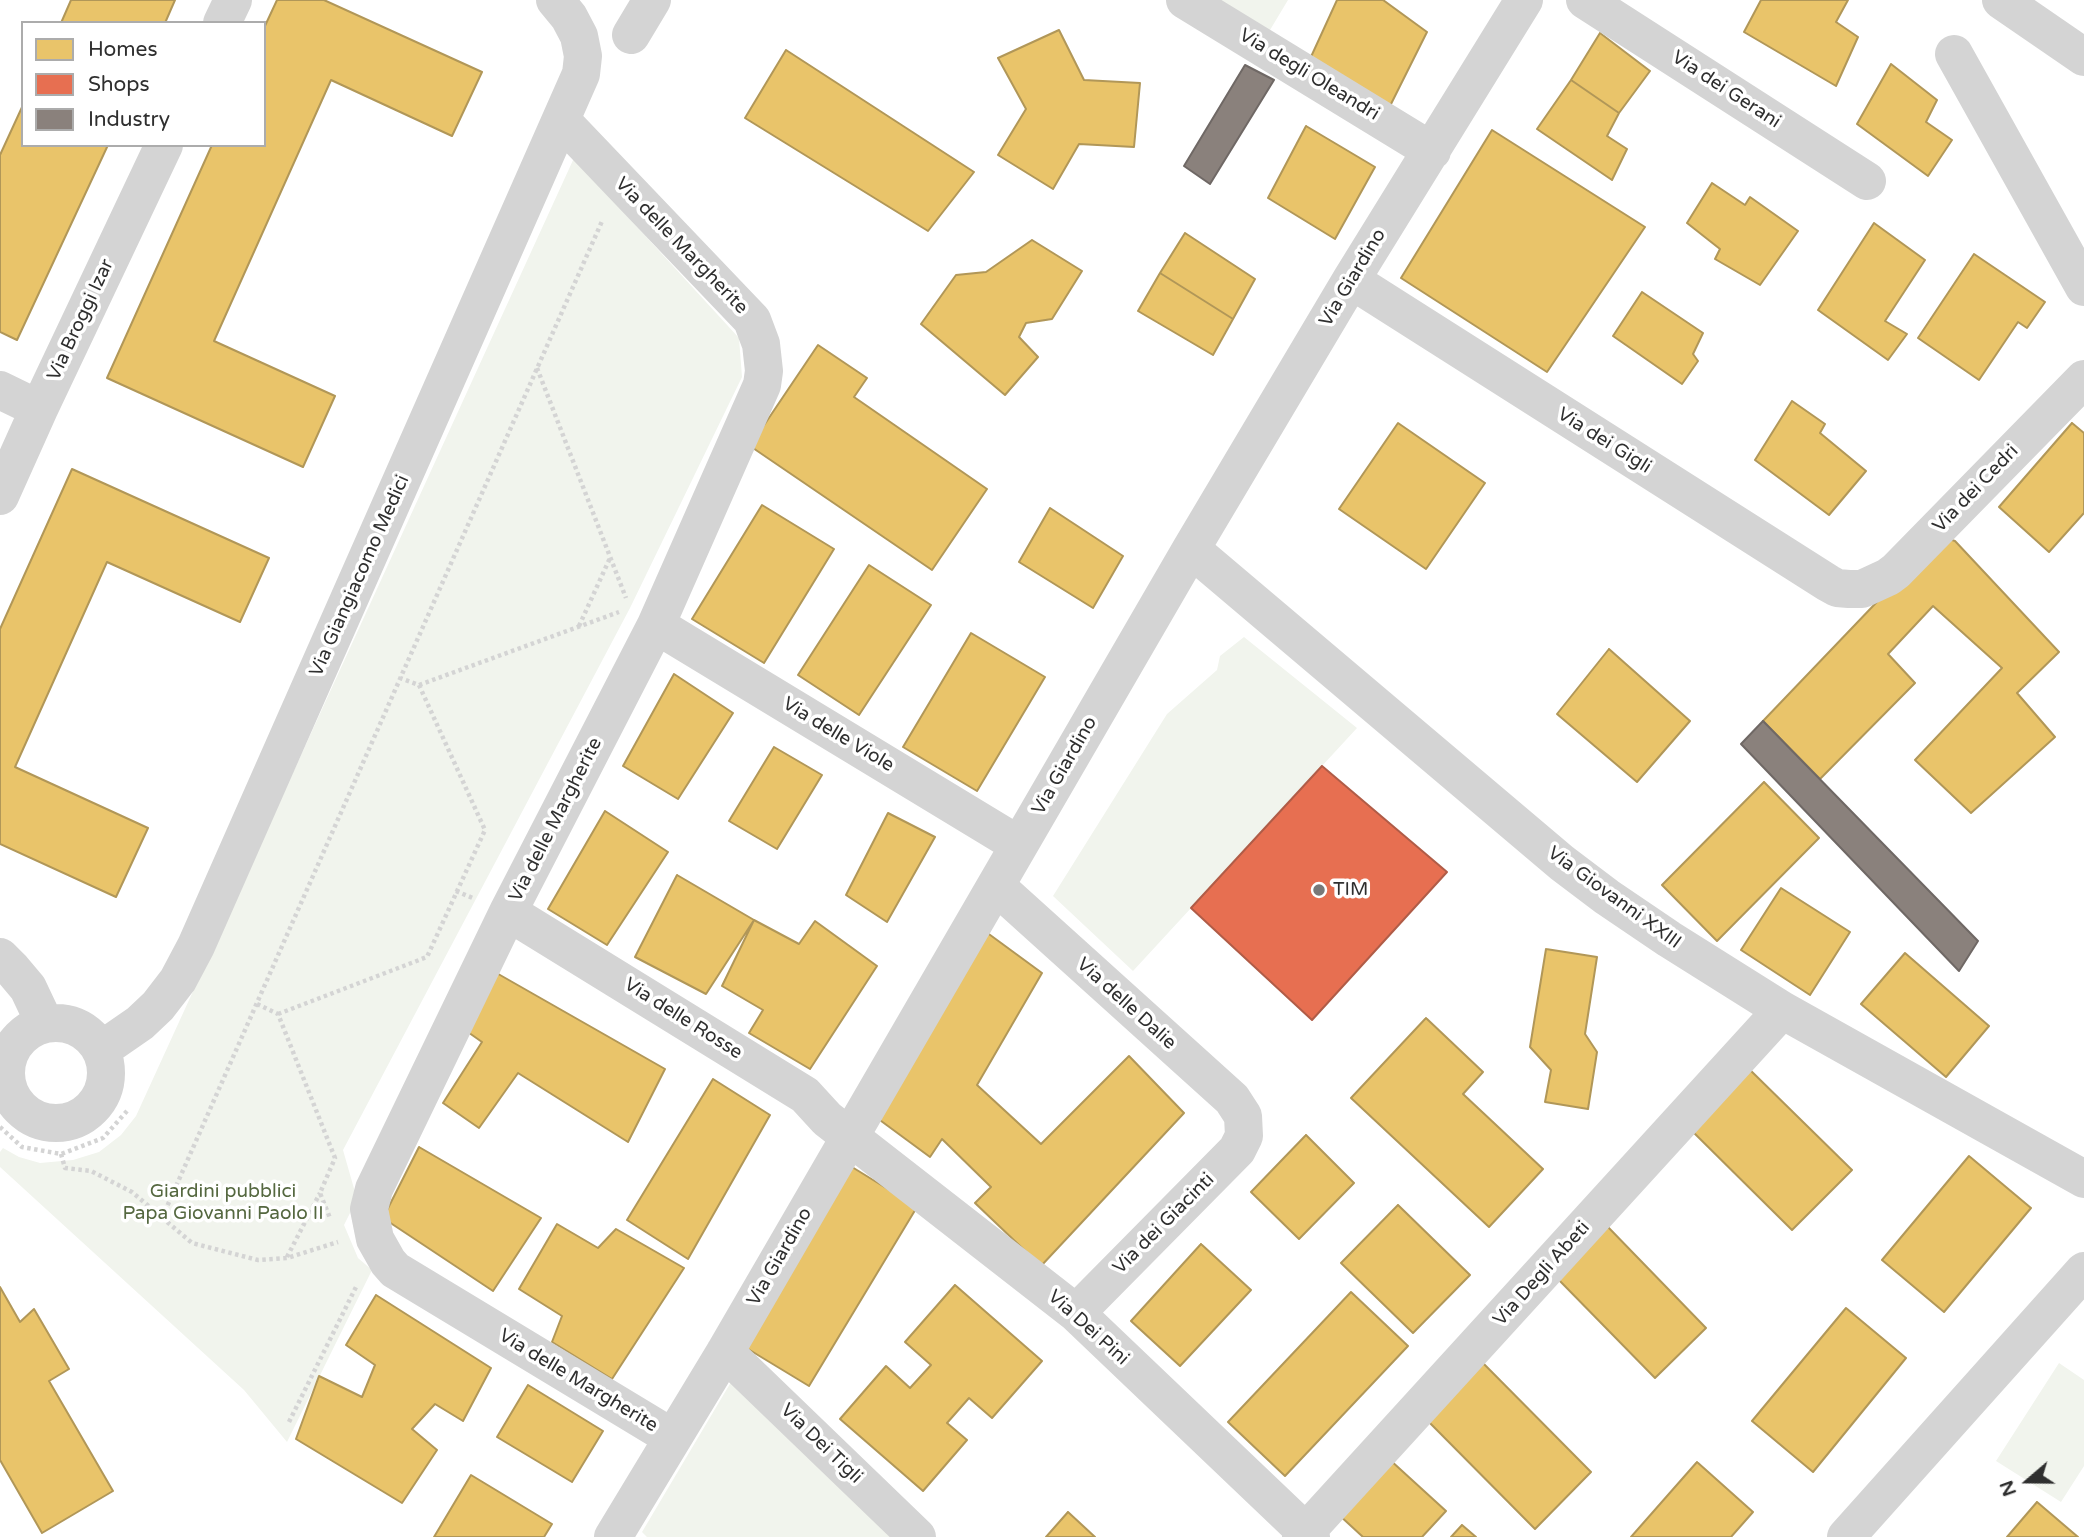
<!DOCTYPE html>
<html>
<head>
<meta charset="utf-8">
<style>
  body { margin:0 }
  #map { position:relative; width:2084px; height:1537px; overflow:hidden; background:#fff; font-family:"Varela Round",sans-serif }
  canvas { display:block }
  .legend { position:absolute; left:21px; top:21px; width:245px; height:126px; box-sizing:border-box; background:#fff; border:2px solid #acacac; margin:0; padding:9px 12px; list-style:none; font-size:21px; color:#2f2f2f }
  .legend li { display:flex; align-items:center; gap:14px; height:35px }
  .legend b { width:35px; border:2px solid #acacac }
  .north { position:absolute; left:1993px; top:1446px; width:70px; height:70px; -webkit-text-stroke:5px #fff; paint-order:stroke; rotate:250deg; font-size:19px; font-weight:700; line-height:28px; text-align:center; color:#2f2f2f }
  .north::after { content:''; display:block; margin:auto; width:24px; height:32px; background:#2f2f2f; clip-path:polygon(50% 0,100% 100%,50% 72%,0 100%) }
</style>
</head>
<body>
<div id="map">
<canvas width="2084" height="1537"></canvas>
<ul class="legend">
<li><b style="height:19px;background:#e9c46a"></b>Homes</li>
<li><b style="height:19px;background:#e76f51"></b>Shops</li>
<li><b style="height:19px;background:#8a817c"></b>Industry</li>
</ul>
<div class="north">N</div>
</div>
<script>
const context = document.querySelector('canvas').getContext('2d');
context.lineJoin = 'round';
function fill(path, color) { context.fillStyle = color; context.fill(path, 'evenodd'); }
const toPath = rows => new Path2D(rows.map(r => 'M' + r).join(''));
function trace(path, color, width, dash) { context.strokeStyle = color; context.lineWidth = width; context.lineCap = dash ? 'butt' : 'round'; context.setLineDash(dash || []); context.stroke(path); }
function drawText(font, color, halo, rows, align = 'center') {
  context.font = font + ' "Varela Round",sans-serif'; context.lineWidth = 7; context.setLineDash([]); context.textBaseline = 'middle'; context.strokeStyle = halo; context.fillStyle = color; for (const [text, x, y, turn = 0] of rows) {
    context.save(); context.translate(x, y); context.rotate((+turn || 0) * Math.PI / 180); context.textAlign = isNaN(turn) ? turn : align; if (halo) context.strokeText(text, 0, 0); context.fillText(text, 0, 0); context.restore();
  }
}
fill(toPath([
  [1210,0,1288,0,1267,35],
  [574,158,739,338,742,377,630,608,343,1150,357,1199,344,1225,358,1258,372,1270,287,1442,244,1390,0,1167,0,1152,3,1148,19,1157,40,1163,73,1160,99,1152,121,1135,136,1116],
  [1244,637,1357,728,1133,971,1053,896,1167,714,1217,670,1220,656],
  [2059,1363,2084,1380,2084,1466,2061,1502,1996,1461],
  [740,1367,917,1537,647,1537,642,1532]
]), '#f1f4ed');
const homes = toPath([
  [71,0,175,0,165,23,61,23,71,0],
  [277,0,324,0,482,72,452,136,331,80,214,341,335,396,303,467,107,378,212,145,264,145,264,28,277,0],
  [1337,0,1383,0,1427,32,1388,110,1310,59,1337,0],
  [1761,0,1848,0,1836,22,1858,37,1836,86,1744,32,1761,0],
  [1059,30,1084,80,1140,83,1134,147,1079,144,1053,189,998,155,1026,109,998,58,1059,30],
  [1600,33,1650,71,1619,113,1571,80,1600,33],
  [786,50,974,172,928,231,745,118,786,50],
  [1891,64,1937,100,1926,122,1952,140,1928,176,1857,124,1891,64],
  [1571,80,1619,113,1607,136,1627,149,1612,180,1537,129,1571,80],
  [23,105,23,145,108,145,17,340,0,332,0,155,23,105],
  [1306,126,1375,167,1335,239,1268,198,1306,126],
  [1492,130,1645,227,1547,372,1401,278,1492,130],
  [1712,183,1745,205,1750,197,1798,231,1760,285,1715,259,1720,249,1687,223,1712,183],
  [1874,223,1925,260,1885,321,1907,334,1888,360,1818,310,1874,223],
  [1185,233,1255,279,1233,319,1160,273,1185,233],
  [1032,240,1082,271,1052,319,1026,323,1019,337,1038,357,1005,395,921,324,956,275,986,272,1032,240],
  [1974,254,2045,302,2027,328,2018,322,1979,380,1918,338,1974,254],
  [1160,273,1233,319,1213,355,1138,311,1160,273],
  [1642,292,1703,333,1693,354,1698,361,1682,384,1613,336,1642,292],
  [818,345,867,378,854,397,987,489,932,570,750,446,818,345],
  [1792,401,1825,424,1820,433,1866,471,1829,515,1755,460,1792,401],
  [1398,423,1485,483,1426,569,1339,509,1398,423],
  [2072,423,2084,433,2084,513,2049,552,1999,507,2072,423],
  [72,469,269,558,240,622,107,562,15,767,148,828,116,897,0,844,0,629,72,469],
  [762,505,834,549,764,663,692,619,762,505],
  [1050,508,1123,556,1093,608,1019,562,1050,508],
  [1940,536,1955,541,2059,652,2017,693,2055,737,1971,813,1915,760,2002,668,1933,606,1888,654,1915,683,1820,779,1763,721,1940,536],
  [869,565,931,605,859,715,798,675,869,565],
  [971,633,1045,677,977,791,903,747,971,633],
  [1609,649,1690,721,1637,782,1557,714,1609,649],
  [674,674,733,713,678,799,623,766,674,674],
  [774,747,822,775,777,849,729,821,774,747],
  [1764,782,1819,838,1717,941,1662,885,1764,782],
  [605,811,668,852,607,945,548,909,605,811],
  [888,813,935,837,887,922,846,895,888,813],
  [677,875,754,920,706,994,635,957,677,875],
  [1781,888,1850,932,1810,995,1741,950,1781,888],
  [754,920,799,944,815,921,877,966,810,1069,749,1033,763,1010,722,986,754,920],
  [982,929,1042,973,977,1085,1041,1144,1129,1056,1184,1113,1041,1266,975,1203,991,1187,942,1139,930,1157,873,1115,982,929],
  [1546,949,1597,957,1585,1034,1597,1052,1588,1109,1545,1102,1551,1070,1530,1047,1546,949],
  [1905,953,1989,1026,1946,1077,1861,1004,1905,953],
  [493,971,665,1069,628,1142,518,1073,479,1128,443,1103,482,1042,465,1030,493,971],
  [1426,1018,1483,1072,1463,1094,1543,1169,1489,1227,1351,1098,1426,1018],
  [1745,1065,1852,1170,1792,1230,1686,1125,1745,1065],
  [713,1079,770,1115,688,1259,627,1220,713,1079],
  [1306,1135,1354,1183,1299,1239,1251,1192,1306,1135],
  [419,1147,541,1218,493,1291,383,1218,419,1147],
  [1969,1156,2031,1208,1944,1312,1882,1260,1969,1156],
  [852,1167,917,1207,809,1386,743,1346,852,1167],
  [1398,1205,1470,1275,1413,1333,1341,1263,1398,1205],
  [557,1224,598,1248,616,1229,684,1268,612,1379,552,1342,562,1316,519,1289,557,1224],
  [1607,1226,1706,1328,1655,1378,1556,1277,1607,1226],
  [1201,1244,1251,1290,1180,1366,1131,1321,1201,1244],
  [955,1285,1042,1361,992,1418,969,1398,947,1423,967,1440,923,1491,840,1419,886,1366,910,1388,931,1365,905,1342,955,1285],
  [0,1287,20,1322,34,1309,69,1369,49,1381,113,1491,42,1533,0,1460,0,1287],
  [1351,1292,1408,1346,1285,1476,1228,1422,1351,1292],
  [376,1295,491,1368,463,1421,435,1404,412,1429,437,1450,402,1503,296,1439,319,1376,362,1397,375,1365,346,1345,376,1295],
  [1846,1308,1906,1358,1813,1472,1752,1421,1846,1308],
  [1476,1356,1591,1472,1535,1529,1419,1412,1476,1356],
  [528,1385,603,1431,572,1482,497,1437,528,1385],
  [1389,1459,1446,1511,1422,1537,1363,1537,1338,1514,1389,1459],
  [1697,1462,1753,1512,1731,1537,1631,1537,1697,1462],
  [471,1475,552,1524,544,1537,434,1537,471,1475],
  [2037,1502,2078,1537,2007,1537,2037,1502],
  [1068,1512,1095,1537,1046,1537,1068,1512],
  [1462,1525,1476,1537,1451,1537,1462,1525]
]);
fill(homes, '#e9c46a');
trace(homes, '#b19758', 2);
const shops = toPath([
  [1322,766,1447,872,1312,1020,1191,908,1322,766]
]);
fill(shops, '#e76f51');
trace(shops, '#b05c47', 2);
const industry = toPath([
  [1245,65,1274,80,1210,184,1184,166,1245,65],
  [1763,721,1978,941,1959,971,1741,744,1763,721]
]);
fill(industry, '#8a817c');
trace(industry, '#6f6865', 2);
trace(toPath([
  [537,368,626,598],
  [579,626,610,558],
  [419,685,619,612],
  [456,891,475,899],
  [257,1004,278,1014,335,1158,320,1193,330,1218],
  [278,1014,427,957,485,830,419,685,400,678],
  [0,1127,22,1147,61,1154,103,1138,127,1111],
  [61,1154,65,1168,91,1171,132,1192,192,1243,258,1260,287,1258,338,1242],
  [162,1218,603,219],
  [287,1257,320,1193],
  [289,1422,357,1285]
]), '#d4d4d4', 4.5, [3.5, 3.5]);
trace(toPath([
  [1185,0,1432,151],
  [1585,0,1867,181],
  [2001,0,2084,57],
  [222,23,233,0],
  [631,35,652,0],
  [1954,54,2084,287],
  [561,120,752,320,761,344,764,371,762,385,656,625,508,912,374,1189,369,1209,375,1239,388,1262,395,1270,673,1438],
  [1351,280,1828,583,1837,588,1849,589,1862,589,1888,577,1896,571,2084,379],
  [0,390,39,409],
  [0,496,39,409,164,145],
  [1191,549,1562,863,1607,897,1669,939,1782,1010,2084,1179],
  [656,625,1019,845],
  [996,886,1232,1099,1243,1116,1244,1136,1237,1150,1076,1313],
  [508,912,805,1095,827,1119,1076,1313,1311,1537],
  [0,957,12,969,28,988,45,1024],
  '6 1073a50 50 0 1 1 100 0a50 50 0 1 1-100 0Z',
  [101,1050,140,1023,158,1006,178,980,196,946,581,74,583,56,579,36,569,17,555,0],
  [725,1352,917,1537],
  [613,1537,725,1352,1191,549,1351,280,1524,0],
  [1301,1537,1782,1010],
  [1846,1537,2084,1271]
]), '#d4d4d4', 38);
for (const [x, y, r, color] of [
  [1319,890,7,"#787878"]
]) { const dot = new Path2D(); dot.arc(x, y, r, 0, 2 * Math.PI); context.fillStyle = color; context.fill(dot); trace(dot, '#fff', 2.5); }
drawText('19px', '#2f2f2f', '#fff', [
  ["Via degli Oleandri",1309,75,31],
  ["Via dei Gerani",1726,90,33],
  ["Via delle Margherite",681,246,46],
  ["Via Giardino",1353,278,-59],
  ["Via Broggi Izar",81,320,-65],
  ["Via dei Gigli",1604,441,32],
  ["Via dei Cedri",1976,489,-46],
  ["Via Giangiacomo Medici",360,576,-66],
  ["Via delle Viole",838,735,31],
  ["Via Giardino",1065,766,-60],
  ["Via delle Margherite",556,820,-63],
  ["Via Giovanni XXIII",1614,898,36],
  ["Via delle Dalie",1126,1004,42],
  ["Via delle Rosse",683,1019,32],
  ["Via dei Giacinti",1164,1224,-45],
  ["Via Giardino",780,1257,-60],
  ["Via Degli Abeti",1542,1274,-48],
  ["Via Dei Pini",1088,1328,42],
  ["Via delle Margherite",578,1381,31],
  ["Via Dei Tigli",821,1444,44]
]);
drawText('19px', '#2f2f2f', '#fff', [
  ["TIM",1333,890]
], 'left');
drawText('19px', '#556840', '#fff', [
  ["Giardini pubblici",223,1192],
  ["Papa Giovanni Paolo II",223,1214]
]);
</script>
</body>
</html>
